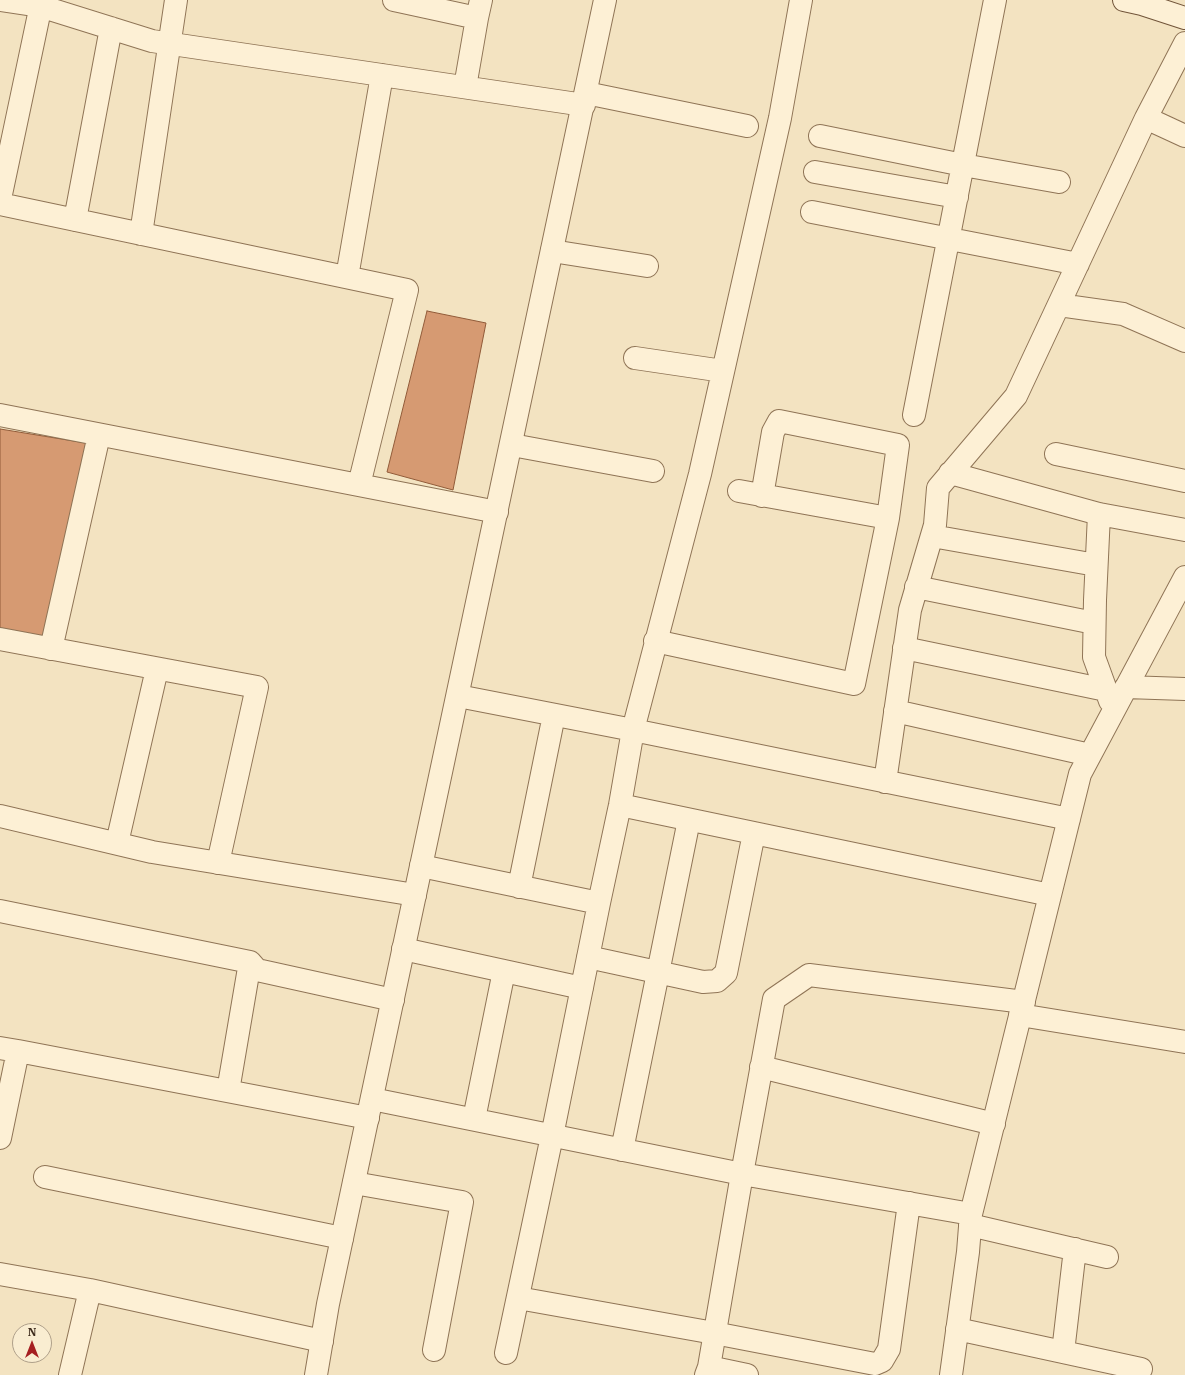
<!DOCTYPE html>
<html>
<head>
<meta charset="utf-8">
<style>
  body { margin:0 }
  #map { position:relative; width:1185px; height:1375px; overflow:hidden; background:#f3e3c1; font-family:"IBM Plex Serif",serif }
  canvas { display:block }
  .north { position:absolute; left:12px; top:1323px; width:40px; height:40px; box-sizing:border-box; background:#f9edd1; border:1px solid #ae9f89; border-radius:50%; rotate:0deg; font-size:11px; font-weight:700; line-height:16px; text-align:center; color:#3d2b1c }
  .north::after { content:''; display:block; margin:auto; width:14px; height:18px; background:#a51f21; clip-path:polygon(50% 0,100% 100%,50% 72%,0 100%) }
</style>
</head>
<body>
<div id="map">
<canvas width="1185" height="1375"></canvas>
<div class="north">N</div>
</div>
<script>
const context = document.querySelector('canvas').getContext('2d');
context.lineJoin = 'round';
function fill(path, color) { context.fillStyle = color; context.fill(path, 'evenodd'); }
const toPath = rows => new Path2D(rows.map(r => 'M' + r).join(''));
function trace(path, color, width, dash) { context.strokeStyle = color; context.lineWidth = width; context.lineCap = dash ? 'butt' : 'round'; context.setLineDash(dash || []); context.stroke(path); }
const building = toPath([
  [427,311,486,323,453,490,387,472,427,311],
  [0,429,86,443,42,641,0,630,0,429]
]);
fill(building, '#d69a72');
trace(building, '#915b39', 1);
const minor = toPath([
  [1,0,40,6,152,41,584,105],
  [394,0,477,18,481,0],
  [465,87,477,18],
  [586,93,747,126],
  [1146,118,1185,136],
  [820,136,963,165,1059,182],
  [815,172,957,197],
  [0,199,42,0],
  [0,204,407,290,359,485],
  [812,212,1078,264],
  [75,220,111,28],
  [141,234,176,0],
  [552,251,647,266],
  [347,277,382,75],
  [1059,305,1123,314,1185,341],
  [635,358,723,371],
  [0,415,497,512],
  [914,415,995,0],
  [512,445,653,471],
  [1056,454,1185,481],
  [950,473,1099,514,1185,530],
  [762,496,773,432,779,421,898,445,888,518],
  [1099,514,1095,600,1094,657,1110,701],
  [932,536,1096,565],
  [916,587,1094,623],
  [0,639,257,687,218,863],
  [655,641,854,684,888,518,739,491],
  [904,648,1106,690],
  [51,649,99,435],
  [1126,687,1185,689],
  [458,696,633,730,1069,819],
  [895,711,1090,755],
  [885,782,910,610,935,525,938,488,1016,396,1146,118,1185,43],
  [620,805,1050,895],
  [0,816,152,852,415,895],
  [117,843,157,669],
  [421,866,599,903],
  [519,887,554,715],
  [0,911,250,962,257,970,393,1000],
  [403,949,582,988],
  [588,957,703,982,717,981,726,973,754,833],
  [1020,1015,1185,1042],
  [0,1048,18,1051],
  [761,1067,994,1124],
  [228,1091,250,962],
  [372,1099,742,1174,971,1214],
  [474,1119,504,971],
  [0,1138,18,1051,368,1118],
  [622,1150,689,820],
  [45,1177,342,1238],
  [354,1183,462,1202,434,1350],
  [970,1225,1107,1257],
  [0,1274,90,1290],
  [518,1298,714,1333,875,1364,882,1361,889,1349,909,1203],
  [957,1329,1141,1369],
  [1063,1352,1075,1249],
  [506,1353,552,1136,599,903,620,805,633,730,700,474,780,118,801,0],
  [709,1367,747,1375],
  [70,1375,90,1290,322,1341],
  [706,1375,709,1367,742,1174,774,999,809,975,1024,1002],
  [951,1375,968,1252,971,1214,1080,774,1185,577]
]);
const tertiary = toPath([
  [316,1375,328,1304,605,0]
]);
const secondary = toPath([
  [1124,0,1142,4,1185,18]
]);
trace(minor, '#8f7456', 24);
trace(tertiary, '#8f7456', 24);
trace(secondary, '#715439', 24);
trace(minor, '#fdf0d5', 22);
trace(tertiary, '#fdf0d5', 22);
trace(secondary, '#fdf0d5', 22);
</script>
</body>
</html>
